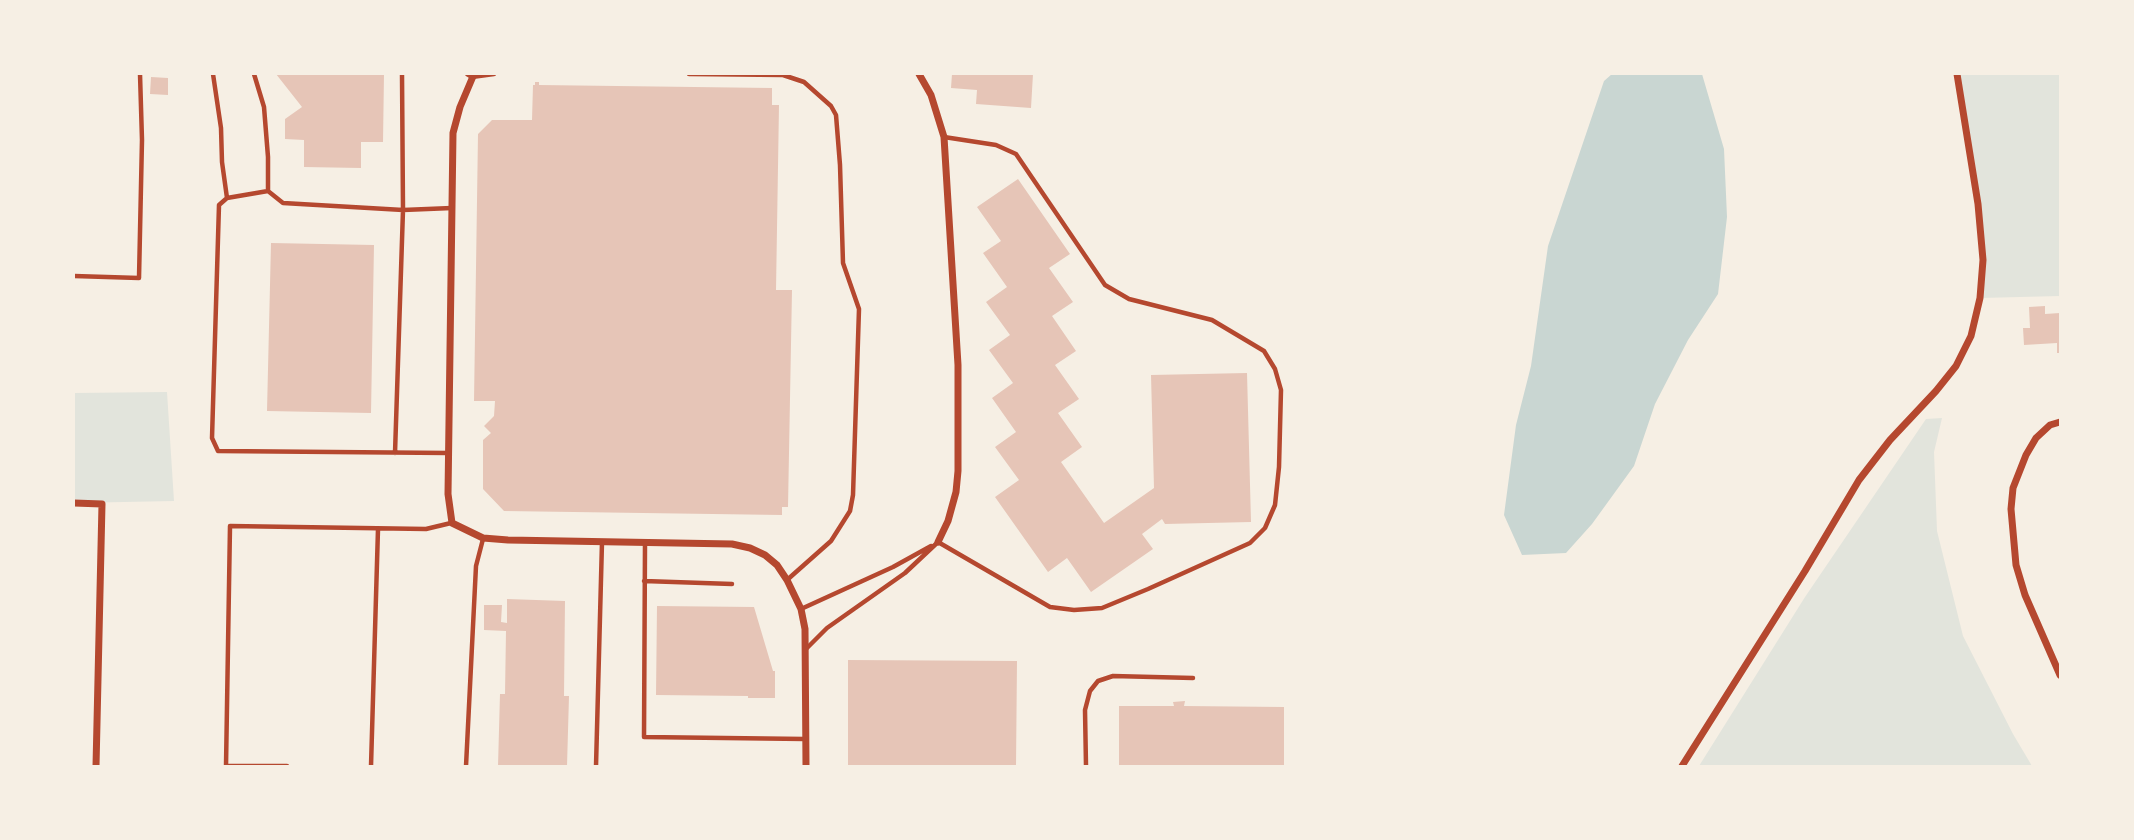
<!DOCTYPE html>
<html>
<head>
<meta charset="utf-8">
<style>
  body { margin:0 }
  #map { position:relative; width:2134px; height:840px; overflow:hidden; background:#f6efe4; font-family:"Space Grotesk",sans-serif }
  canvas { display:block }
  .frame { position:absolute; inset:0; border:75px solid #f6efe4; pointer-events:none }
</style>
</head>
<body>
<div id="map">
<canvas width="2134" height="840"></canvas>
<div class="frame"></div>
</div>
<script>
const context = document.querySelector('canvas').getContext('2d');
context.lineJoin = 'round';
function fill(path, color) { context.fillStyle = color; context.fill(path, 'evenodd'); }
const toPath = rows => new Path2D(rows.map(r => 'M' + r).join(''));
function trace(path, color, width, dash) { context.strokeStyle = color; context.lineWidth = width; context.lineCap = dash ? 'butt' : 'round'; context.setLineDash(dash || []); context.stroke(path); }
fill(toPath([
  [1957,74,2060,74,2060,296,1980,298,1983,260],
  [167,392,174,501,74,503,74,393],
  [1942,418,1934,452,1937,531,1963,636,2013,734,2032,766,1699,766,1805,597,1926,419]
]), '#e2e4dc');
fill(toPath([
  [1612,74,1702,74,1724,149,1727,217,1718,294,1688,340,1655,404,1634,466,1592,524,1566,553,1522,555,1504,515,1516,425,1531,366,1548,246,1604,81]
]), '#c9d6d2');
fill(toPath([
  [276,74,384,74,383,142,361,142,361,168,304,167,304,140,285,139,285,119,302,107],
  [952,74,1033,74,1031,108,976,104,977,90,951,88],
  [151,77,168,78,168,95,150,94],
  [535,82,539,82,539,85,772,88,772,105,779,105,776,290,792,290,788,507,782,507,782,515,504,511,483,489,483,440,491,433,484,426,494,416,495,401,474,401,478,134,492,120,532,120,533,85,535,85],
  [1018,179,1070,254,1049,268,1073,302,1052,316,1076,351,1055,365,1079,399,1058,413,1082,447,1061,462,1104,523,1154,488,1151,375,1247,373,1251,522,1165,524,1162,519,1142,534,1153,549,1091,592,1067,558,1048,572,995,497,1019,480,995,447,1016,432,992,398,1013,383,989,350,1010,335,986,302,1007,287,983,253,1001,241,977,207],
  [271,243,374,245,371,413,267,411],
  [2045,306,2045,314,2060,313,2060,353,2057,353,2057,343,2024,345,2023,328,2030,328,2029,307],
  [507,599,565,601,564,696,569,696,567,766,498,766,500,694,505,694,506,631,484,630,484,605,502,605,501,622,507,623],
  [657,606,754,607,773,671,775,671,775,698,748,698,748,696,656,695],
  [848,660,1017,661,1016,766,848,766],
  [1185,701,1184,706,1284,707,1284,766,1119,766,1119,706,1174,706,1173,702]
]), '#e6c5b7');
trace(toPath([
  [213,74,221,128,222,162,227,198],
  [254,74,264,107,268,157,268,191,283,203,403,210,452,208],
  [467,74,472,77,494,74],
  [689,74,783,75,804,82,831,106,836,115,840,165,843,263,859,309,853,495,850,511,831,541,787,580],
  [268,191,227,198,219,205,212,438,218,451,448,453],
  [74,276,139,278,142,140,140,74],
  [395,453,403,210,402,74],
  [938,542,1050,607,1074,610,1102,608,1148,589,1250,543,1265,528,1275,505,1279,467,1281,390,1275,369,1264,351,1212,320,1129,299,1105,285,1016,154,996,145,944,137],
  [645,543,644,737,805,739],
  [644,581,732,584],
  [801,609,893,567,931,546],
  [806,649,827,628,905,573,938,542],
  [287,766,226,766,230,526,426,529,451,523],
  [371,766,378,529],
  [466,766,476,566,483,539],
  [596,766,602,542],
  [1086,766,1085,710,1090,691,1098,681,1113,676,1193,678]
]), '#b5482f', 4.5);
trace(toPath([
  [474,74,460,107,453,133,448,494,452,523,483,538,508,540,732,544,750,548,765,555,777,565,787,580,801,609,805,629,806,766],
  [919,74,931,95,944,137,958,365,958,471,956,492,948,521,938,542],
  [2060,422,2050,425,2036,438,2026,455,2013,488,2011,509,2016,565,2025,595,2060,675],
  [74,503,102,504,96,766],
  [1682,766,1805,571,1859,480,1890,440,1936,391,1956,366,1971,336,1980,298,1983,260,1978,204,1957,74]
]), '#b5482f', 7);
</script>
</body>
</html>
